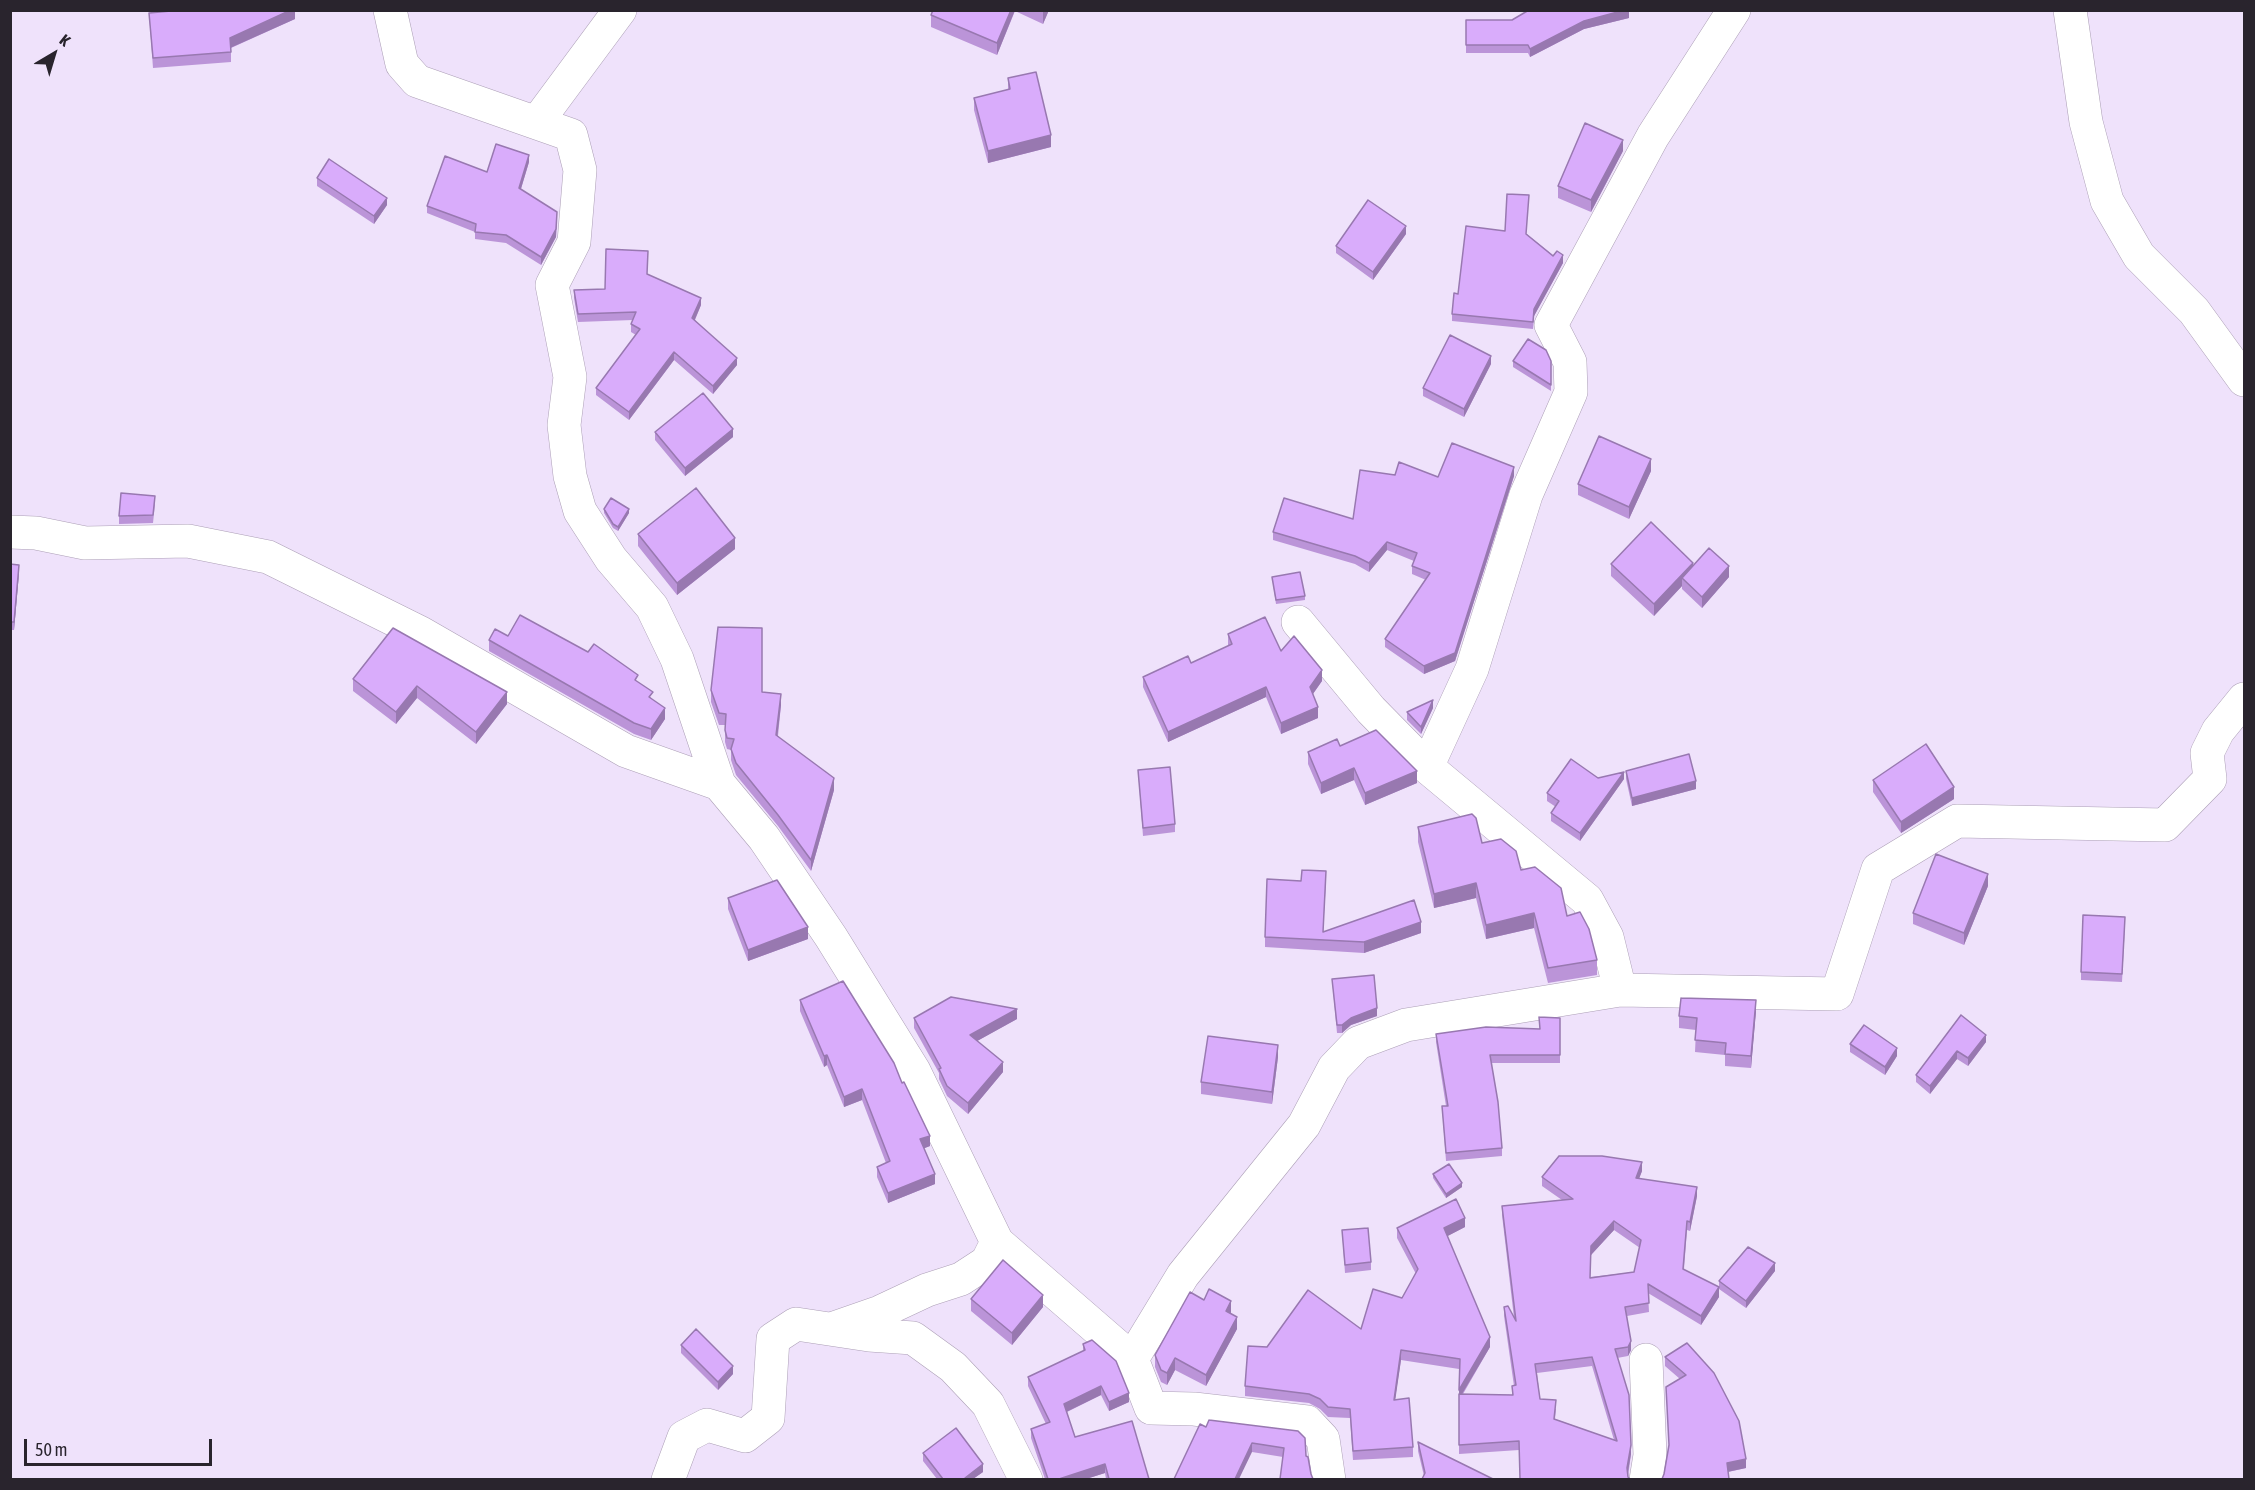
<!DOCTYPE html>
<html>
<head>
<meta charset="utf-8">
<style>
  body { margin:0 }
  #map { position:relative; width:2255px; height:1490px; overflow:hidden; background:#efe2fb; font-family:"Asap Condensed",sans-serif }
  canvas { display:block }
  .frame { position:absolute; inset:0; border:12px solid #29242d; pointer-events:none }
  .north { position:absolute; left:24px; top:24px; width:60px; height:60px; -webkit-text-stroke:4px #efe2fb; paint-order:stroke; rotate:38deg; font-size:16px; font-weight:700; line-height:24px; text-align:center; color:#29242d }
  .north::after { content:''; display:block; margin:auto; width:21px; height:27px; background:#29242d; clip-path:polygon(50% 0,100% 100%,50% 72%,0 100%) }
  .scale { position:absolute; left:24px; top:1439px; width:188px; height:27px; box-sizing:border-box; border:3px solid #29242d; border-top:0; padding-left:8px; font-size:18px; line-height:21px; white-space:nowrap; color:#29242d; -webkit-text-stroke:4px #efe2fb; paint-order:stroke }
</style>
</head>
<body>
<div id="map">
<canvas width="2255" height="1490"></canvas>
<div class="frame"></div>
<div class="north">K</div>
<div class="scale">50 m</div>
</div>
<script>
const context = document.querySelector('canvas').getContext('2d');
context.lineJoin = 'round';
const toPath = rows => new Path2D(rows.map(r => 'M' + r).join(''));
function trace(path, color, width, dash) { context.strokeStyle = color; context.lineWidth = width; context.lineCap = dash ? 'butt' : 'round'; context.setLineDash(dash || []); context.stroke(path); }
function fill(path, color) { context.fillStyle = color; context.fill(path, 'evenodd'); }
const minor = toPath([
  [390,10,402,64,417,81,571,135,580,170,574,242,552,285,570,377,564,425,570,476,580,511,611,559,652,607,677,659,719,784,764,838,831,937,914,1071,997,1242,1132,1359,1151,1408,1194,1409,1307,1422,1323,1439,1329,1480],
  [2070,10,2086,122,2107,201,2139,256,2194,311,2244,380],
  [537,122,620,10],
  [10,532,36,533,85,543,188,541,268,557,421,633,626,751,719,784],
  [1427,767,1472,669,1526,495,1571,392,1570,362,1551,325,1653,136,1734,10],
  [1620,990,1837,994,1878,869,1957,821,2165,825,2210,779,2207,753,2218,731,2244,699],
  [834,1328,880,1312,927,1290,961,1279,987,1262,997,1242],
  [1132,1359,1183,1275,1304,1125,1334,1068,1358,1043,1406,1025,1620,990,1607,937,1587,900,1427,767,1371,710,1298,622],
  [668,1480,684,1437,707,1425,745,1436,768,1418,773,1339,796,1324,869,1335,913,1338,953,1367,988,1404,1026,1480],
  [1646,1480,1650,1455,1646,1360]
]);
trace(minor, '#ac9fb6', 34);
trace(minor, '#fff', 33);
fill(toPath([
  [295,10,295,19,231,48,231,62,153,68,149,13],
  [933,10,1049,10,1043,24,1015,11,997,55,931,27,931,15],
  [1629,10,1629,18,1584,29,1530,57,1528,53,1466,53,1466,20,1512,20],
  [1008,78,1051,147,988,163,974,110,974,98,1008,90],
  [1623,151,1591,212,1558,198,1558,186],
  [529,162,521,189,557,220,556,237,541,265,506,243,475,239,475,232,427,213,427,206,487,172],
  [317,178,387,205,374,224,317,186],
  [1406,234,1373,280,1336,253,1336,246],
  [1527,234,1563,263,1534,316,1533,329,1452,321,1452,314,1458,294],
  [647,275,701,305,695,320,737,365,713,394,674,360,629,420,596,395,596,388,636,335,631,332,631,324,633,320,578,322,574,298,574,290,605,289],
  [1513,361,1551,361,1551,391,1513,367],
  [1491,364,1464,417,1423,396,1423,388],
  [655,432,733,437,685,476,655,440],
  [1651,471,1629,519,1578,495,1578,484],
  [1395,475,1438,477,1514,476,1455,661,1424,674,1385,647,1385,639,1426,580,1412,574,1412,566,1414,561,1387,550,1369,572,1355,564,1273,540,1273,532,1353,519],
  [155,504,153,523,119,524,119,516],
  [604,509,629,513,618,531,613,528,604,513],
  [638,534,735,549,677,595,638,546],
  [10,564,19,573,14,630,10,630],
  [1611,564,1693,566,1729,577,1702,608,1682,589,1682,586,1654,616,1611,576],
  [1272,577,1305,596,1305,600,1276,604],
  [393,628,507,704,476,744,417,698,396,724,353,691,353,679],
  [1228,634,1281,651,1322,681,1313,694,1318,718,1281,734,1266,697,1168,742,1143,687,1143,677,1191,663,1228,646],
  [489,640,638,682,653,700,665,719,651,740,634,734,489,651],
  [711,690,762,692,781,705,778,736,834,790,811,871,778,826,736,775,731,760,731,750,727,749,725,742,725,725,719,725,711,702],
  [1433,708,1421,734,1407,720,1407,712],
  [1340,746,1417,783,1365,805,1354,780,1321,794,1308,764,1308,752],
  [1138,770,1175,824,1175,832,1143,836],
  [1626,771,1696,789,1632,806,1626,779],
  [1598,778,1624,779,1580,841,1551,821,1551,813,1556,807,1547,801,1547,793],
  [1873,780,1954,799,1901,833,1873,792],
  [1418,827,1482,843,1521,870,1567,916,1597,960,1597,975,1548,983,1534,928,1486,939,1476,898,1434,908,1418,842],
  [1301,881,1326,882,1323,932,1421,933,1364,953,1265,947,1265,937],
  [1988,886,1964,945,1913,924,1913,913],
  [728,898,808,939,748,961,728,909],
  [2125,925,2122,982,2081,980,2081,972],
  [1332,979,1377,1016,1351,1025,1342,1033,1337,1033],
  [800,1000,902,1083,930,1146,924,1148,935,1184,888,1203,877,1177,877,1167,886,1163,862,1100,844,1107,827,1065,824,1067,800,1011],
  [1756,1011,1751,1068,1725,1066,1725,1055,1695,1052,1696,1030,1679,1028,1679,1016],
  [1961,1015,1986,1042,1968,1066,1957,1059,1930,1094,1916,1082,1916,1075],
  [914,1018,1017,1019,977,1041,1003,1072,968,1114,947,1096,939,1079,939,1073,914,1028],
  [1560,1018,1560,1063,1491,1063,1502,1148,1502,1156,1446,1161,1442,1106,1446,1106,1436,1042,1436,1034,1539,1029],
  [1850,1044,1897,1056,1885,1075,1850,1052],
  [1278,1057,1272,1104,1201,1094,1201,1082],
  [1642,1171,1639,1178,1697,1196,1690,1231,1687,1230,1684,1269,1719,1297,1701,1325,1648,1293,1649,1312,1627,1316,1631,1350,1628,1356,1617,1358,1631,1454,1628,1477,1519,1450,1459,1454,1459,1369,1401,1360,1395,1399,1413,1447,1413,1457,1353,1460,1350,1418,1328,1417,1320,1409,1309,1403,1245,1396,1245,1386,1267,1347,1361,1329,1402,1298,1416,1274,1397,1238,1397,1228,1465,1227,1447,1236,1490,1347,1463,1394,1512,1395,1512,1386,1514,1386,1504,1316,1504,1307,1514,1318,1502,1215,1502,1206,1562,1200,1542,1186,1542,1177],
  [1614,1230,1640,1248,1634,1272,1590,1277,1591,1255],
  [1592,1366,1614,1440,1555,1419,1556,1409,1540,1399,1537,1373],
  [1433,1174,1462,1187,1446,1198,1433,1178],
  [1342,1230,1371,1262,1371,1270,1345,1273],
  [1775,1271,1746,1308,1719,1289,1719,1281],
  [971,1299,1043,1307,1012,1345,971,1311],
  [1204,1300,1231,1312,1231,1313,1237,1329,1206,1386,1175,1370,1167,1385,1161,1382,1155,1367,1155,1355],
  [1687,1343,1746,1468,1728,1472,1664,1474,1680,1379,1665,1366,1665,1357],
  [1083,1344,1129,1402,1109,1411,1101,1395,1067,1412,1075,1437,1149,1479,1106,1479,1105,1473,1086,1479,1045,1479,1031,1438,1031,1429,1046,1424,1028,1386,1028,1377,1083,1352],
  [681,1345,733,1374,718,1390,681,1353],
  [1209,1420,1306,1456,1311,1474,1283,1457,1252,1452,1206,1427],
  [1418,1442,1493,1479,1424,1476,1418,1451],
  [923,1453,983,1472,973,1479,937,1479,923,1461]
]), '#bb94d8');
fill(toPath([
  [291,10,295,10,295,19,230,48,230,38],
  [1011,10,1015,10,997,55,997,43],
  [1043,10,1049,10,1043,24],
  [1625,10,1629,10,1629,18,1584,29,1530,57,1530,49,1584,21],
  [1051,135,1051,147,988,163,988,151],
  [1623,140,1623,151,1591,212,1591,200],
  [529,155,529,162,519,195,519,188],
  [387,198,387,205,374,224,374,216],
  [557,212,556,237,541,265,541,257],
  [1406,226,1406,234,1373,280,1373,272],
  [1563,255,1563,263,1534,316,1533,329,1534,309],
  [701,298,701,305,692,326,692,318],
  [674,352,674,360,629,420,629,412],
  [1491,356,1491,364,1464,417,1464,409],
  [737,358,737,365,713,394,713,386],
  [733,429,733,437,685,476,685,468],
  [1651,459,1651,471,1629,519,1629,507],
  [1514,467,1514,476,1455,661,1424,674,1424,666],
  [629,509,629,513,618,531,618,527],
  [735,538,735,549,677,595,677,583],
  [1387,542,1387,550,1369,572,1369,563],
  [1693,563,1693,574,1682,578,1682,586,1654,616,1654,604],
  [19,565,19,573,14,630,14,622],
  [1729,566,1729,577,1702,608,1702,597],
  [1322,670,1322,681,1310,698,1310,687],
  [417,686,417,698,396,724,396,712],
  [1266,687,1266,697,1168,742,1168,732],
  [507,692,507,704,476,744,476,732],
  [781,694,781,705,776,747,776,735],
  [1433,700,1433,708,1421,734,1421,727],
  [1318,707,1318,718,1281,734,1281,723],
  [665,708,665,719,651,740,651,729],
  [1354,768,1354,780,1321,794,1321,783],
  [1417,771,1417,783,1365,805,1365,793],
  [1624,772,1624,779,1580,841,1580,833],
  [834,778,834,790,811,871,811,860],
  [1696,781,1696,789,1632,806,1632,798],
  [1954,787,1954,799,1901,833,1901,822],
  [1988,874,1988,886,1964,945,1964,933],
  [1476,883,1476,898,1434,908,1434,894],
  [1534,913,1534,928,1486,939,1486,925],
  [1421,922,1421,933,1364,953,1364,942],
  [808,927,808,939,748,961,748,950],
  [1756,1000,1756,1011,1751,1068,1751,1056],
  [1377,1008,1377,1016,1351,1025,1342,1033,1342,1025,1351,1018],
  [1017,1009,1017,1019,970,1045,970,1035],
  [1986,1035,1986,1042,1968,1066,1968,1058],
  [1278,1045,1278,1057,1272,1104,1272,1092],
  [1897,1048,1897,1056,1885,1075,1885,1067],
  [1957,1051,1957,1059,1930,1094,1930,1086],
  [827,1055,827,1065,824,1067,824,1056],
  [1003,1062,1003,1072,968,1114,968,1103],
  [862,1089,862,1100,844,1107,844,1097],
  [930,1136,930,1146,920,1150,920,1139],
  [1642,1162,1642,1171,1636,1187,1636,1178],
  [935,1174,935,1184,888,1203,888,1193],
  [1462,1183,1462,1187,1446,1198,1446,1194],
  [1697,1187,1697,1196,1690,1231,1690,1222],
  [1465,1218,1465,1227,1444,1238,1444,1228],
  [1614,1221,1614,1230,1591,1255,1591,1246],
  [1775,1263,1775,1271,1746,1308,1746,1301],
  [1719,1287,1719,1297,1701,1325,1701,1316],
  [1043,1295,1043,1307,1012,1345,1012,1333],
  [1231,1301,1231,1312,1226,1323,1226,1311],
  [1237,1317,1237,1329,1206,1386,1206,1375],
  [1490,1337,1490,1347,1459,1399,1459,1390],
  [1631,1341,1631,1350,1628,1356,1628,1347],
  [1401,1350,1401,1360,1394,1409,1394,1400],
  [1175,1358,1175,1370,1167,1385,1167,1373],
  [733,1366,733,1374,718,1390,718,1382],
  [1101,1386,1101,1395,1064,1413,1064,1404],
  [1129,1393,1129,1402,1109,1411,1109,1402],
  [1252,1443,1252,1452,1239,1479,1235,1479],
  [1631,1445,1631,1454,1627,1477,1627,1468],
  [1746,1459,1746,1468,1727,1472,1727,1463],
  [983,1464,983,1472,973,1479,965,1479,965,1478],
  [1105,1464,1105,1473,1086,1479,1059,1479]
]), '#9878b0');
const building = toPath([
  [182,10,291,10,230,38,231,52,153,58,149,13,182,10],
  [933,10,1011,10,997,43,931,15,933,10],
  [1529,10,1625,10,1584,21,1530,49,1528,45,1466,45,1466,20,1512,20,1529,10],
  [1036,72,1051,135,988,151,974,98,1010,89,1008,78,1036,72],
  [1585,123,1623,140,1591,200,1558,186,1585,123],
  [496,144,529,155,519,188,557,212,556,229,541,257,506,235,475,232,476,224,427,206,445,156,487,172,496,144],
  [329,159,387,198,374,216,317,178,329,159],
  [1507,194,1529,195,1526,234,1553,256,1557,251,1563,255,1534,309,1533,322,1452,314,1454,293,1458,294,1466,226,1505,231,1507,194],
  [1368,200,1406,226,1373,272,1336,246,1368,200],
  [606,249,648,251,647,274,701,298,692,318,737,358,713,386,674,352,629,412,596,388,640,329,631,324,636,312,578,314,574,290,605,289,606,249],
  [1450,335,1491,356,1464,409,1423,388,1450,335],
  [1528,339,1546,350,1551,361,1551,385,1513,361,1528,339],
  [703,393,733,429,685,468,655,432,703,393],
  [1599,436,1651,459,1629,507,1578,484,1599,436],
  [1452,443,1514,467,1455,653,1424,666,1385,639,1430,573,1412,566,1417,553,1387,542,1369,563,1355,556,1273,532,1284,498,1353,519,1360,470,1395,475,1399,462,1438,477,1452,443],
  [696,488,735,538,677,583,638,534,696,488],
  [121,493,155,496,153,515,119,516,121,493],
  [611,498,629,509,618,527,613,524,604,509,611,498],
  [1651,522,1693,563,1654,604,1611,564,1651,522],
  [1709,548,1729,566,1702,597,1682,578,1709,548],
  [10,564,19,565,14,622,10,622,10,564],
  [1300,572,1305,596,1276,600,1272,577,1300,572],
  [520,615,588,652,594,644,638,675,635,680,653,692,649,697,665,708,651,729,634,723,489,640,495,629,508,636,520,615],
  [1265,617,1281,651,1294,636,1322,670,1310,687,1318,707,1281,723,1266,687,1168,732,1143,677,1188,656,1191,663,1232,644,1228,634,1265,617],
  [718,627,762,628,762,692,781,694,776,735,834,778,811,860,778,815,736,763,731,749,734,739,727,738,725,730,726,714,719,713,711,690,718,627],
  [393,628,507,692,476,732,417,686,396,712,353,679,393,628],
  [1433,700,1421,727,1407,712,1433,700],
  [1376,730,1417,771,1365,793,1354,768,1321,783,1308,752,1337,739,1340,746,1376,730],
  [1926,744,1954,787,1901,822,1873,780,1926,744],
  [1689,754,1696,781,1632,798,1626,771,1689,754],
  [1571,759,1598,778,1624,772,1580,833,1551,813,1559,801,1547,793,1571,759],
  [1170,767,1175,824,1143,828,1138,770,1170,767],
  [1472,814,1476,818,1482,843,1501,839,1516,851,1521,870,1535,867,1561,888,1567,916,1580,912,1589,929,1597,960,1548,968,1534,913,1486,925,1476,883,1434,894,1418,827,1472,814],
  [1936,854,1988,874,1964,933,1913,913,1936,854],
  [1302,870,1326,871,1323,932,1414,900,1421,922,1364,942,1265,937,1267,879,1301,881,1302,870],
  [777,880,808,927,748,950,728,898,777,880],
  [2083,915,2125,917,2122,974,2081,972,2083,915],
  [1374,975,1377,1008,1351,1018,1342,1025,1337,1025,1332,979,1374,975],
  [843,981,894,1063,902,1083,904,1082,930,1136,920,1139,935,1174,888,1193,877,1167,890,1161,862,1089,844,1097,827,1055,824,1056,800,1000,843,981],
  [951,997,1017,1009,970,1035,1003,1062,968,1103,947,1086,939,1069,941,1068,914,1018,951,997],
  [1681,998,1756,1000,1751,1056,1725,1054,1726,1043,1695,1040,1697,1018,1679,1016,1681,998],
  [1961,1015,1986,1035,1968,1058,1957,1051,1930,1086,1916,1075,1961,1015],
  [1539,1017,1560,1018,1560,1055,1490,1055,1498,1102,1502,1148,1446,1153,1442,1106,1448,1106,1436,1034,1486,1027,1540,1029,1539,1017],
  [1864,1025,1897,1048,1885,1067,1850,1044,1864,1025],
  [1208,1036,1278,1045,1272,1092,1201,1082,1208,1036],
  [1559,1156,1602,1156,1642,1162,1636,1178,1697,1187,1690,1222,1687,1221,1683,1269,1719,1287,1701,1316,1648,1284,1649,1303,1625,1307,1631,1341,1628,1347,1615,1349,1629,1395,1631,1445,1627,1468,1628,1477,1630,1479,1520,1479,1519,1441,1459,1445,1459,1394,1513,1395,1512,1386,1516,1385,1504,1307,1508,1306,1516,1321,1502,1206,1573,1199,1542,1177,1559,1156],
  [1614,1221,1641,1240,1634,1272,1590,1278,1591,1246,1614,1221],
  [1592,1357,1617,1441,1554,1419,1556,1400,1540,1399,1535,1364,1592,1357],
  [1449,1164,1462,1183,1446,1194,1433,1174,1449,1164],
  [1456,1199,1465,1218,1444,1228,1490,1337,1459,1390,1460,1359,1401,1350,1394,1400,1409,1398,1413,1447,1353,1451,1350,1409,1328,1407,1320,1399,1309,1394,1245,1386,1248,1346,1267,1347,1308,1290,1361,1329,1373,1289,1402,1298,1418,1269,1397,1228,1456,1199],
  [1368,1228,1371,1262,1345,1265,1342,1230,1368,1228],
  [1748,1247,1775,1263,1746,1301,1719,1281,1748,1247],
  [1003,1260,1043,1295,1012,1333,971,1299,1003,1260],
  [1209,1289,1231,1301,1226,1311,1237,1317,1206,1375,1175,1358,1167,1373,1161,1370,1155,1355,1190,1292,1204,1300,1209,1289],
  [696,1329,733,1366,718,1382,681,1345,696,1329],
  [1092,1340,1116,1361,1129,1393,1109,1402,1101,1386,1064,1404,1075,1437,1132,1421,1149,1479,1109,1479,1105,1464,1059,1479,1048,1479,1031,1429,1050,1422,1028,1377,1085,1350,1083,1344,1092,1340],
  [1687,1343,1714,1373,1739,1421,1746,1459,1727,1463,1729,1479,1662,1479,1664,1474,1669,1445,1666,1387,1686,1375,1665,1357,1687,1343],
  [1209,1420,1298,1431,1305,1438,1306,1456,1308,1457,1311,1474,1313,1479,1280,1479,1284,1448,1252,1443,1235,1479,1174,1479,1200,1424,1206,1427,1209,1420],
  [956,1428,983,1464,965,1478,966,1479,943,1479,923,1453,956,1428],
  [1418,1442,1493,1479,1422,1479,1425,1473,1418,1442]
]);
fill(building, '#d9acfb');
trace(building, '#9878b0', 1.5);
</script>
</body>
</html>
